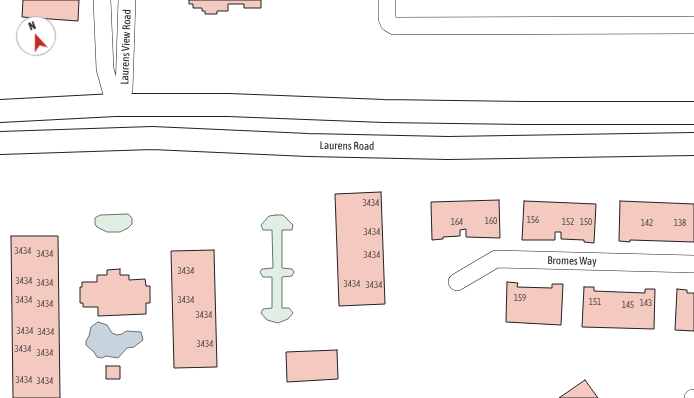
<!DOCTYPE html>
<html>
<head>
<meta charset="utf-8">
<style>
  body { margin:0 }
  #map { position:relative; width:694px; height:398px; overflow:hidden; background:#fff; font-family:"Asap Condensed",sans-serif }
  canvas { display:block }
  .north { position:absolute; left:16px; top:16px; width:40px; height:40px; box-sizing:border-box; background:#fff; border:1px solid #a7a7a7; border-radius:50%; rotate:339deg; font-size:11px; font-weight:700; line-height:16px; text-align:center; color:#222 }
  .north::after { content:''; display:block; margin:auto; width:14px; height:18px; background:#c62828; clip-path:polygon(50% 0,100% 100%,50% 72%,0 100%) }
</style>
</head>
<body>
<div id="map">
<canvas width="694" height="398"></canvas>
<div class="north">N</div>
</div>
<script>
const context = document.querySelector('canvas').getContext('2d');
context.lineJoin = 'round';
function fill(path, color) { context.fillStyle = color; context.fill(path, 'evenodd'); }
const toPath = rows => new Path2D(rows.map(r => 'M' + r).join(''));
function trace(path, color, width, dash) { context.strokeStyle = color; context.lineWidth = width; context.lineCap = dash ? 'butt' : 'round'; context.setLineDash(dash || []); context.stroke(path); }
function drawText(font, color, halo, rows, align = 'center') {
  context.font = font + ' "Asap Condensed",sans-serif'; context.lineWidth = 3; context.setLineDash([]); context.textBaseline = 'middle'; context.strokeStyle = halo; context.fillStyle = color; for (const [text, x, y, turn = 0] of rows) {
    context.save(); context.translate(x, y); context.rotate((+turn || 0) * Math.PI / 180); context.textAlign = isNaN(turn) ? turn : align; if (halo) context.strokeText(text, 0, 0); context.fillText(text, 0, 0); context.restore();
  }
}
const green = toPath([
  [128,214,132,218,132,224,128,228,120,232,107,232,97,227,95,224,95,218,100,215,128,214],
  [276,215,283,215,293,225,292,230,282,230,282,268,292,269,294,272,292,276,282,277,282,308,289,308,293,313,288,319,278,323,267,320,261,313,263,309,272,308,272,277,263,277,260,272,262,269,273,268,272,230,263,230,261,225,269,216,276,215]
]);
fill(green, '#e0efe3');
trace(green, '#6f6f6f', 1);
const water = toPath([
  [98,322,107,325,112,333,117,335,122,334,126,331,141,332,143,340,134,347,127,348,118,358,106,356,102,358,97,357,94,352,86,345,86,341,89,336,91,327,98,322]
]);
fill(water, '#c7d3dd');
trace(water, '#6f6f6f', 1);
const building = toPath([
  [23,0,79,0,78,21,22,17,23,0],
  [189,0,261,0,261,8,244,8,244,4,228,4,228,11,217,11,217,14,205,14,205,11,202,11,202,8,193,8,193,4,189,4,189,0],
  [381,192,385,304,339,306,335,194,381,192],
  [499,200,500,238,466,237,466,229,460,230,460,236,443,237,443,239,432,240,431,202,499,200],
  [524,201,596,204,594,243,584,242,584,240,561,239,561,232,555,232,555,240,522,240,524,201],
  [620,201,694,204,694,242,630,240,630,242,619,241,620,201],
  [11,236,58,236,60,398,13,398,11,236],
  [214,250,217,367,174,368,171,251,214,250],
  [120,269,120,275,129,275,129,280,145,279,146,286,150,286,150,303,146,303,146,314,98,316,98,307,83,307,83,303,80,303,80,287,82,287,82,282,97,282,97,275,107,275,107,270,120,269],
  [507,282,518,283,517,287,552,288,552,284,563,284,561,325,506,322,507,282],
  [584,287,594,287,594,291,645,293,645,289,655,289,654,329,582,327,584,287],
  [677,289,687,290,687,293,694,293,694,331,675,330,677,289],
  [337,350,338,379,287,382,286,352,337,350],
  [106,366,120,366,120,379,106,379,106,366],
  [585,380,598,398,559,398,585,380]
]);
fill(building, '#f3c9c0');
trace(building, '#222', 1);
const minor = toPath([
  [102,0,105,69,115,105],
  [387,0,387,18,389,23,394,26,694,25],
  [115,105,124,90,127,0],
  [457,282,496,259,694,264],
  [693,398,694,398]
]);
const major = toPath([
  [0,111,115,105,228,105,384,111,524,113,694,113],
  [0,143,152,138,308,145,448,148,694,144]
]);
trace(minor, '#222', 18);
trace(major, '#222', 24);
trace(minor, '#fff', 17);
trace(major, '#fff', 22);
drawText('9px', '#564c4a', null, [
  ["3434",371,203],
  ["156",533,220],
  ["160",491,221],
  ["164",457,222],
  ["152",568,222],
  ["150",586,222],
  ["142",647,223],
  ["138",680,223],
  ["3434",372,232],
  ["3434",23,251],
  ["3434",45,254],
  ["3434",372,255],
  ["3434",186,271],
  ["3434",24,281],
  ["3434",45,283],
  ["3434",352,284],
  ["3434",374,285],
  ["159",520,298],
  ["3434",24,300],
  ["3434",186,300],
  ["151",595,302],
  ["143",646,303],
  ["3434",45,304],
  ["145",628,305],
  ["3434",204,315],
  ["3434",25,331],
  ["3434",46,332],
  ["3434",205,344],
  ["3434",23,349],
  ["3434",45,353],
  ["3434",24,380],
  ["3434",45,381]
]);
drawText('11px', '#222', '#fff', [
  ["Laurens View Road",126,47,-88],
  ["Laurens Road",347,146,1],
  ["Bromes Way",572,261,1]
]);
</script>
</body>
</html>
